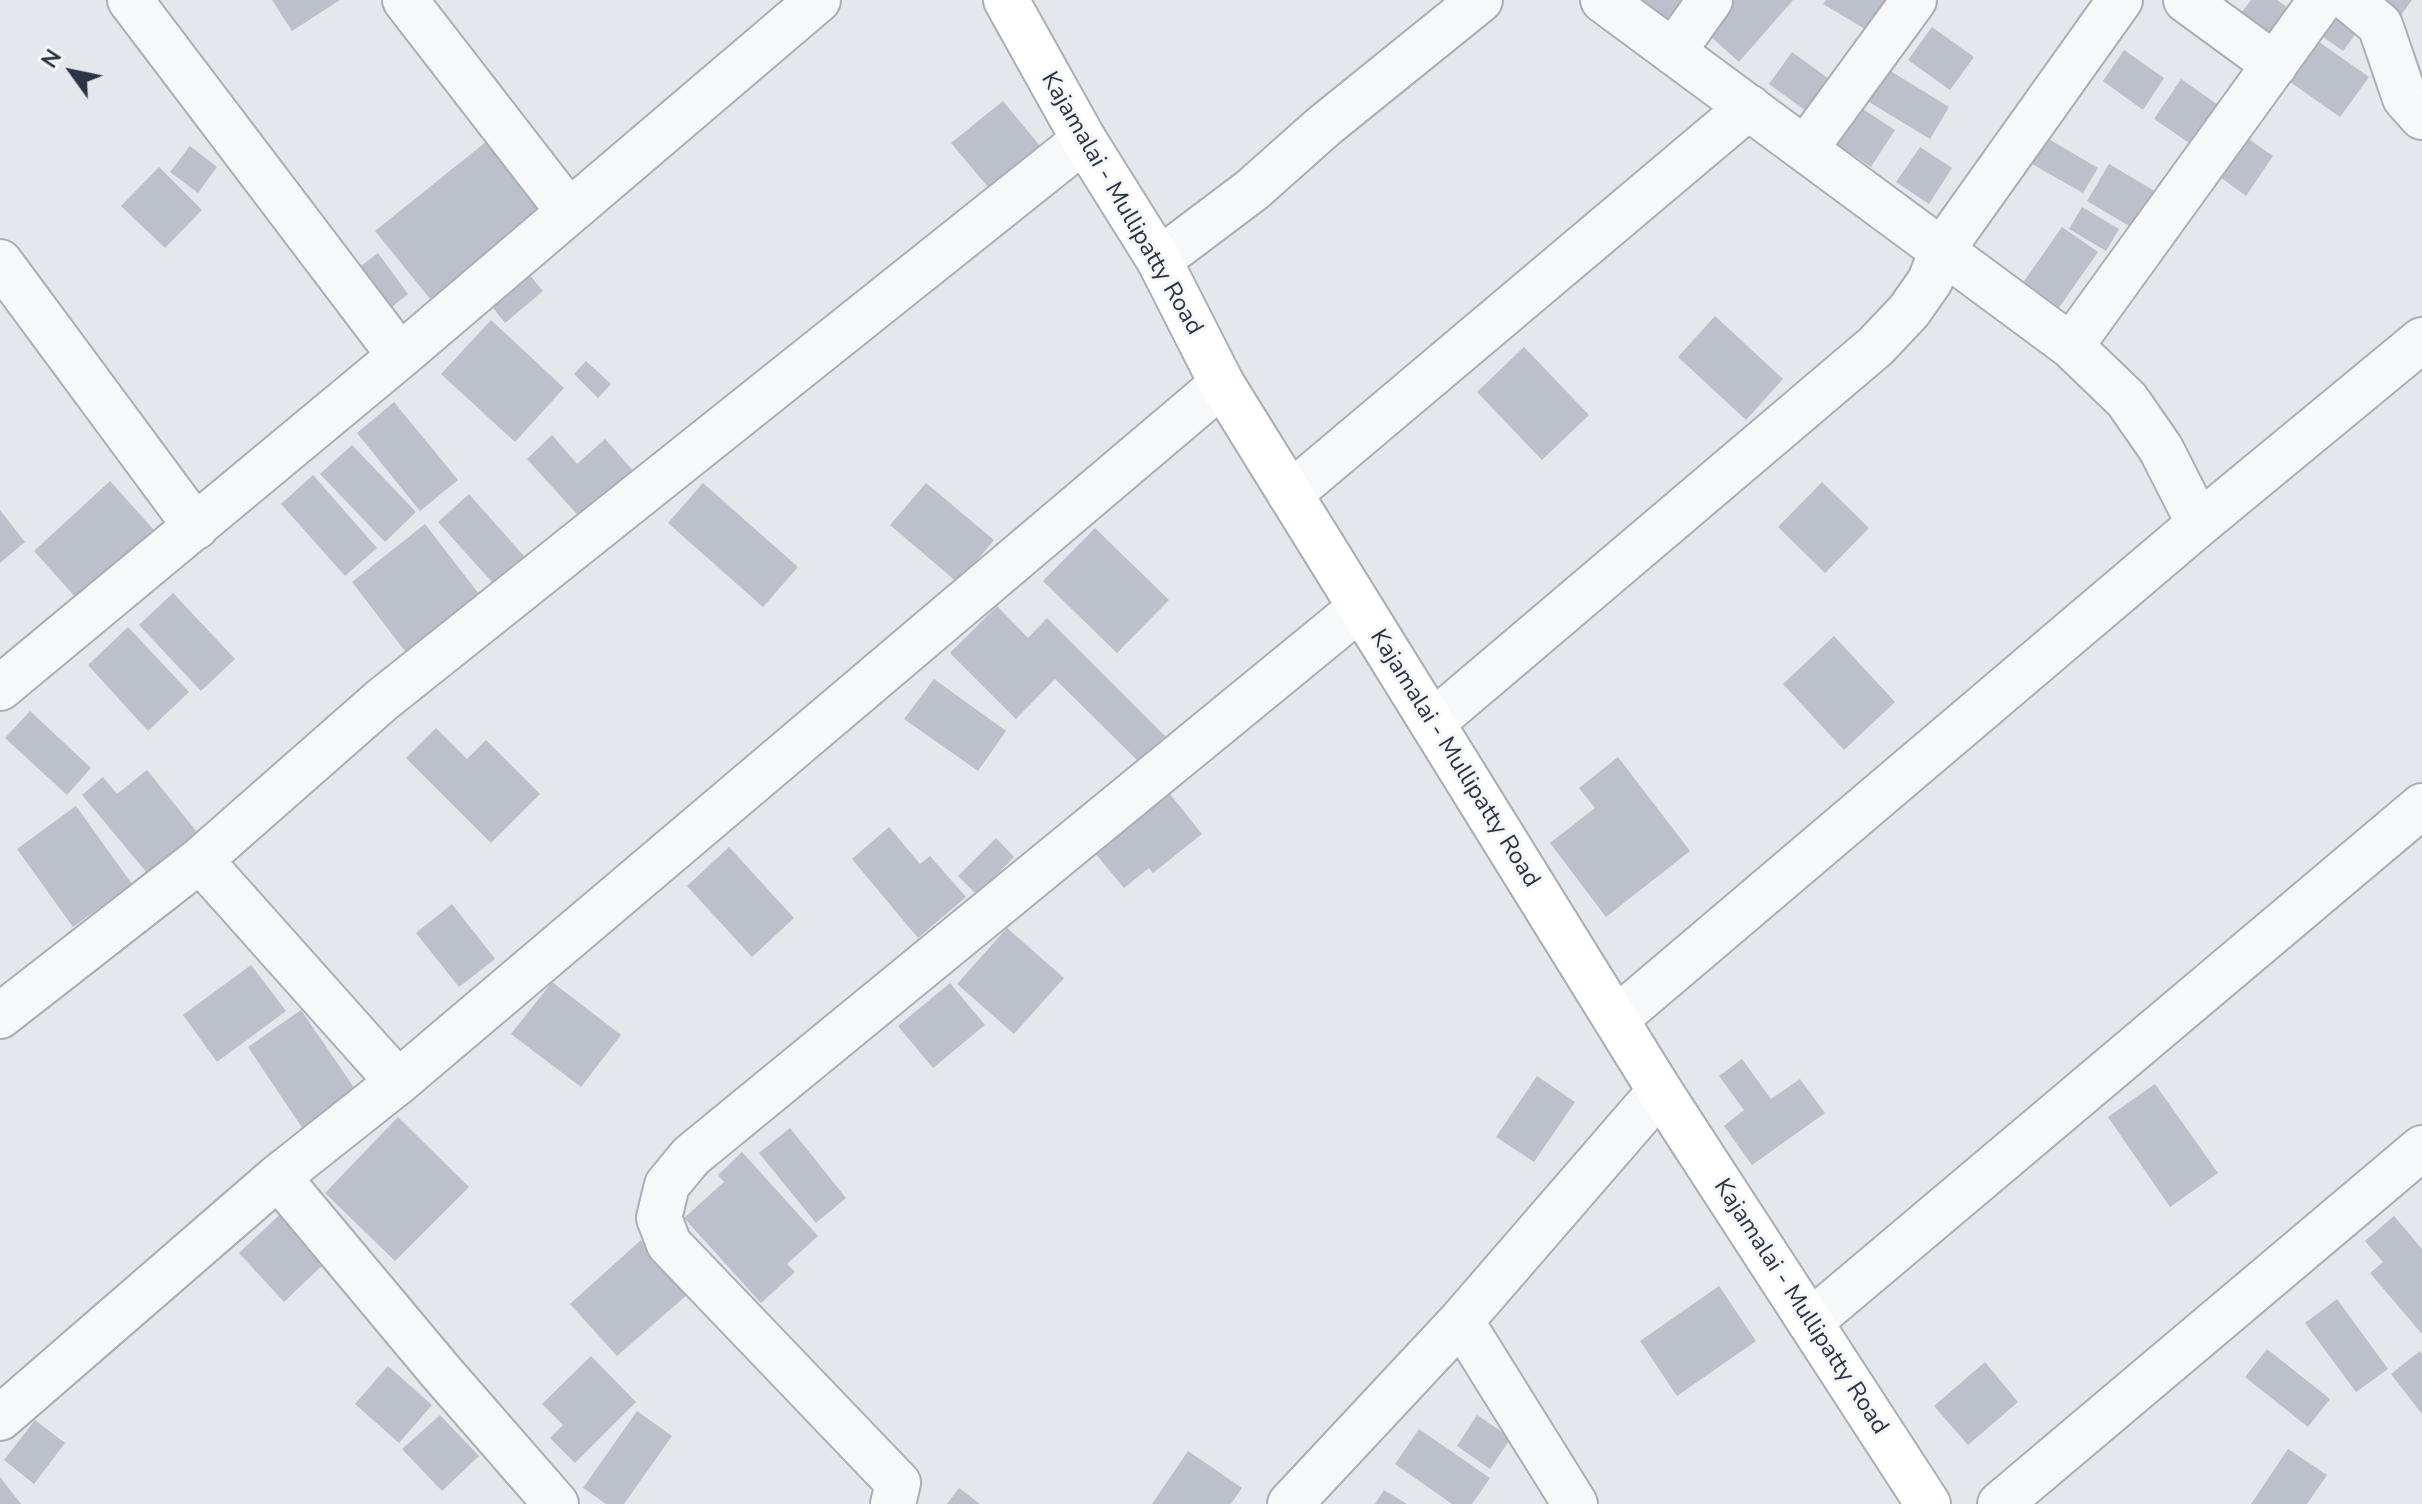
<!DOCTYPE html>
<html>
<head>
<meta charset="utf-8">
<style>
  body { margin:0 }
  #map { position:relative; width:2422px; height:1504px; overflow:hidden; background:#e4e7ec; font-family:"Nunito Sans",sans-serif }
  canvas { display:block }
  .north { position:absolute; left:32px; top:32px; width:80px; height:80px; -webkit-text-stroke:6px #f4f6f9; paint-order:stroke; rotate:303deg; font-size:22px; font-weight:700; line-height:32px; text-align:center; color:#2b3445 }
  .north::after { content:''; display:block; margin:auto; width:28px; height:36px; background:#2b3445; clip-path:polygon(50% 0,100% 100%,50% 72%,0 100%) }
</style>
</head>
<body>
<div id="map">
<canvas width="2422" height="1504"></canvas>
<div class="north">N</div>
</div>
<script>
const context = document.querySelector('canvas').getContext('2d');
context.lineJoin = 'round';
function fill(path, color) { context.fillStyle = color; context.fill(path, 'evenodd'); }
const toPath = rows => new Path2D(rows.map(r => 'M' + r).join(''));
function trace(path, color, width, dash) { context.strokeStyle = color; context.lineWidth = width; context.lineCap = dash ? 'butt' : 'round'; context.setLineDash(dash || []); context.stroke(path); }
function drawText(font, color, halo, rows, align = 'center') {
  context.font = font + ' "Nunito Sans",sans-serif'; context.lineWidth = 6; context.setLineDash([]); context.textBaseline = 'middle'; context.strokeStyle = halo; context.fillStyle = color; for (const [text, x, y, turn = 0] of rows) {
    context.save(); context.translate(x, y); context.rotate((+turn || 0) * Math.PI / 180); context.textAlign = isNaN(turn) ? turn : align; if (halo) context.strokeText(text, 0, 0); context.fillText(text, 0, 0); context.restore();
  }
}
fill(toPath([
  [272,0,340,0,292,31],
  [1643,0,1680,0,1682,2,1666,20],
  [1724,0,1793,0,1739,62,1700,27],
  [1826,0,1889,0,1870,32,1823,4],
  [2251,0,2277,0,2299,16,2275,50,2235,21],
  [2364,0,2412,0,2396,22],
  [2341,3,2365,21,2343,51,2319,34],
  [1932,27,1974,57,1950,90,1908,60],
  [2312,37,2369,77,2340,117,2283,77],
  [2124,50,2164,78,2143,110,2103,81],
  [1792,52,1836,84,1813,116,1769,84],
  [1889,70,1949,107,1930,139,1869,102],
  [2181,79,2224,109,2198,149,2154,119],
  [1003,101,1040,146,988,187,951,143],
  [1855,104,1895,130,1871,167,1831,140],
  [2243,135,2273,156,2246,196,2216,174],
  [492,137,548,207,431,300,375,231],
  [2047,138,2098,168,2083,193,2032,164],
  [190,146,217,167,198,193,170,172],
  [1920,147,1952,168,1929,204,1896,182],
  [2109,164,2158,193,2136,230,2087,201],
  [159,167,202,210,165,248,121,206],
  [2082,207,2119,229,2106,251,2069,229],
  [2062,227,2098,252,2056,312,2020,287],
  [378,253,408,294,392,307,361,266],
  [528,273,543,291,505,323,490,304],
  [1715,316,1783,379,1746,420,1678,357],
  [491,320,564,388,515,442,441,374],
  [1524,347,1589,415,1542,460,1477,392],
  [586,361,611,384,598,398,574,374],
  [394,402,458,480,420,511,357,433],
  [552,435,577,464,605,439,636,474,583,521,527,459],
  [352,445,416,512,385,542,320,474],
  [313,475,377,548,345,576,281,504],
  [110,481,154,530,78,600,34,551],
  [1822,482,1869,528,1825,573,1778,527],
  [703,483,798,567,763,607,668,523],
  [926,483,994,540,958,583,890,525],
  [469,494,530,563,500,591,438,522],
  [0,510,25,542,0,563],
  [425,524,482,598,408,655,352,582],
  [1095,528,1169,600,1117,653,1043,581],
  [173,593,235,659,201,691,139,625],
  [997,606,1028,638,1047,618,1165,736,1139,762,1055,679,1016,719,950,653],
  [128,627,189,692,148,731,88,665],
  [1834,636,1895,702,1844,750,1783,684],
  [934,679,1006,731,978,771,904,719],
  [30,711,91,768,67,795,5,738],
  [436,728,467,759,486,740,540,794,491,843,406,758],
  [1618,757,1690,851,1606,917,1550,843,1595,808,1579,788],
  [147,770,197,832,147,873,82,795,103,777,117,794],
  [1169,793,1202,834,1153,873,1149,868,1124,888,1095,853],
  [76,806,132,884,73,927,17,849],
  [889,827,920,864,930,856,966,897,918,938,852,859],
  [996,838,1014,857,977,895,958,876],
  [729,847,794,918,752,957,687,886],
  [452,904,495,959,459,987,416,933],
  [1007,928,1064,978,1014,1034,957,984],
  [251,965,286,1011,217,1062,183,1015],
  [552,982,621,1035,581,1087,511,1034],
  [950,983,985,1025,933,1068,898,1026],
  [301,1010,359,1095,305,1132,248,1047],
  [1742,1059,1771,1099,1800,1079,1825,1113,1752,1165,1724,1126,1744,1110,1719,1076],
  [1537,1076,1575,1102,1534,1162,1496,1137],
  [2155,1084,2218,1173,2170,1207,2108,1117],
  [398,1117,469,1187,395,1261,325,1193],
  [790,1128,846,1198,816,1223,759,1153],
  [742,1152,818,1236,787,1264,795,1272,761,1303,684,1218,724,1182,718,1175],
  [289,1206,334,1254,284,1302,239,1253],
  [2394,1216,2422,1249,2422,1334,2370,1273,2383,1262,2365,1241],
  [641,1240,688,1294,617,1356,570,1304],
  [1719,1286,1756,1341,1677,1396,1640,1341],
  [2337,1299,2388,1369,2356,1392,2305,1323],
  [2267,1349,2330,1399,2308,1427,2245,1377],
  [2420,1351,2422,1354,2422,1414,2391,1374],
  [591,1356,636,1402,575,1463,550,1438,563,1425,542,1404],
  [1985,1362,2018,1402,1968,1445,1934,1406],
  [388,1366,432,1405,399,1443,355,1404],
  [637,1411,672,1436,624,1504,606,1504,583,1488],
  [440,1415,479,1456,442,1491,402,1449],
  [1477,1415,1511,1438,1490,1469,1457,1446],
  [35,1420,65,1443,34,1484,4,1460],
  [1419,1429,1490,1478,1472,1504,1452,1504,1395,1464],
  [2288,1449,2327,1475,2307,1504,2251,1504],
  [1188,1451,1242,1488,1231,1504,1152,1504],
  [0,1477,21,1504,0,1504],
  [959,1488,980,1504,947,1504],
  [1384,1490,1407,1504,1375,1504]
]), '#bbc0ca');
const street = toPath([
  [130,0,400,356],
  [405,0,569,212],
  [1603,0,2071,346,2127,400,2161,449,2199,524],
  [2186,0,2275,65],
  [2350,0,2380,25,2405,98,2422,117],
  [1673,52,1710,0],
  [1806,148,1914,0],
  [1159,260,1252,190,1324,126,1480,0],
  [0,262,196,527],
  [2071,346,2321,0],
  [1290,494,1749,107],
  [0,688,400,356,818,0],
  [1432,723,1876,346,1909,311,1930,281,1942,250,2120,0],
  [200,860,398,1082],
  [0,1016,200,860,382,700,1084,140],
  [1616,1019,2199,524,2422,340],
  [278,1177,441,1372,556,1504],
  [1461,1321,1575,1504],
  [1810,1322,2422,806],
  [0,1418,278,1177,398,1082,1222,384],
  [893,1504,898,1483,669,1244,659,1218,667,1185,691,1156,1360,608],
  [1290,1504,1461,1321,1660,1091],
  [2000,1504,2422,1148]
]);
const secondary = toPath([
  [1006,0,1084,140,1159,260,1222,384,1660,1091,1928,1504]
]);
trace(street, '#a9aeb7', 48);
trace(secondary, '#a9aeb7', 48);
trace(street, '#f7f8fa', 44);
trace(secondary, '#fff', 44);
drawText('24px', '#2b3445', '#f4f6f9', [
  ["Kajamalai - Mullipatty Road",1121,204,60],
  ["Kajamalai - Mullipatty Road",1454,759,58],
  ["Kajamalai - Mullipatty Road",1800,1307,57]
]);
</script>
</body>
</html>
